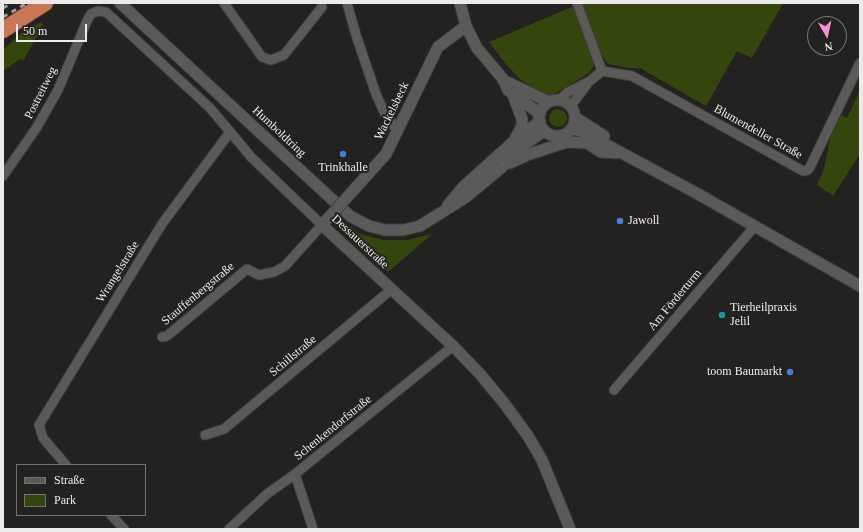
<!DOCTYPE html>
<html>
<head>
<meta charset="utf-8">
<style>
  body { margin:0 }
  #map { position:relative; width:863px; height:532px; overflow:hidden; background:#242220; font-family:Georgia,serif }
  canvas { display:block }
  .frame { position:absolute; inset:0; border:4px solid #edebea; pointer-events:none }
  .legend { position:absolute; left:16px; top:464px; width:130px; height:52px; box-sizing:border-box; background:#242220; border:1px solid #747271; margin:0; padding:5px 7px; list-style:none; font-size:12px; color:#edebea }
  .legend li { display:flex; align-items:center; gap:8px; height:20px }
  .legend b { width:20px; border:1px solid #747271 }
  .north { position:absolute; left:807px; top:16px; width:40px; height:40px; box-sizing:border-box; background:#242220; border:1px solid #747271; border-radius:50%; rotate:171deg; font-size:11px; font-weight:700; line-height:16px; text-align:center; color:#edebea }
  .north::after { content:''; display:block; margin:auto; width:14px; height:18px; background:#f391d5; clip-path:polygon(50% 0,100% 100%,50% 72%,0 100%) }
  .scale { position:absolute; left:16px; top:24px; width:71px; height:18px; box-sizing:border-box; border:2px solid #edebea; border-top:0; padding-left:5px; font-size:12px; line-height:14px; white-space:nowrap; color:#edebea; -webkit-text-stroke:3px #242220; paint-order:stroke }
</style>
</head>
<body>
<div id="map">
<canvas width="863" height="532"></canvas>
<div class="frame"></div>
<ul class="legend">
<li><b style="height:5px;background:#5c5a58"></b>Straße</li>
<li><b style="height:11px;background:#34460c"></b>Park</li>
</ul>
<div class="north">N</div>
<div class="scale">50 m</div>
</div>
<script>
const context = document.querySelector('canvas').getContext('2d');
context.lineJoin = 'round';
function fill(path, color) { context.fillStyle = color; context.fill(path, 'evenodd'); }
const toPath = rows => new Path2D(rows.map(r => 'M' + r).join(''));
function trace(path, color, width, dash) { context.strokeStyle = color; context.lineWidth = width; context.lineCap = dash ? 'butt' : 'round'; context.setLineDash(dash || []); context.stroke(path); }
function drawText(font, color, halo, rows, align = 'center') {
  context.font = font + ' Georgia,serif'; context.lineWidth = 4; context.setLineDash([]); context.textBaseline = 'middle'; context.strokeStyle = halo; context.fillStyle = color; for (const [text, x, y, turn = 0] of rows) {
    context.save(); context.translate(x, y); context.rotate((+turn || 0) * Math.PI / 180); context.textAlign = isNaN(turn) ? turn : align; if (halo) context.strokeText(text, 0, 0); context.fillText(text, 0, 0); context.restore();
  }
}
fill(toPath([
  [581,3,783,3,752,58,737,51,706,106,640,68,629,68,608,64,601,54,589,73,556,93,547,95,540,93,520,79,504,62,489,42],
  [41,22,43,24,24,60,20,59,3,71,3,50,22,32],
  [860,90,860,154,833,196,817,185,824,169,830,138,840,114,847,118],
  '549 118a9 9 0 1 1 18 0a9 9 0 1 1-18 0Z',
  [341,219,358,233,383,240,407,240,432,234,388,272,338,228,337,224]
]), '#34460c');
const minor = toPath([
  [224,3,262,57,271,60,284,55,322,7],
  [347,3,356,35,376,94,384,112,398,132],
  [577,3,602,71],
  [559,100,568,92,590,81,602,71,632,76,803,171,808,170,810,167,860,63],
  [571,106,587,84],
  [3,176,37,127,58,90,87,21,91,14,98,11,106,12,210,108,252,158,322,225,285,266,274,272,259,275,247,269,167,336,162,337],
  [614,390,755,226],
  [205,435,224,429,392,289],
  [66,465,43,438,39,425,162,224,230,132],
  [295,474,313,529],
  [111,515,124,529],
  [229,529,267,494,295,474,453,346]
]);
const tertiary = toPath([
  [120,3,350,216,369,226,385,230,403,230,420,226,466,197,501,168,521,147,544,131],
  [460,3,466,26,477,48,503,79,508,90,540,114],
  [503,80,549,102],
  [513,95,522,119,522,126,515,139],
  '539 118a18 18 0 1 1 36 0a18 18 0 1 1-36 0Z',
  [576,118,604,136],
  [572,129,581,131,698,194,860,286],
  [510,163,527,155,567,142,587,143,601,152,616,153],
  [351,193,386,154,438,47,466,26],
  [448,205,464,186,513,142,540,121],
  [332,214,322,225,453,346,480,374,504,403,528,436,542,460,570,529]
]);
const motorway = toPath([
  [3,30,45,3]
]);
trace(minor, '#3e3c3b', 11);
trace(tertiary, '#3e3c3b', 13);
trace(motorway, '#3e3c3b', 18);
trace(minor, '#5c5a58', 9);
trace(tertiary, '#5c5a58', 11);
trace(motorway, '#c97754', 16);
trace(toPath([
  [3,8,12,3],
  [3,17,27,3]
]), '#a09e9d', 3, [5, 5]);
const tertiaryBridge = toPath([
  [332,214,351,193]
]);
trace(tertiaryBridge, '#3e3c3b', 13, []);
trace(tertiaryBridge, '#5c5a58', 11);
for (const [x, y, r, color] of [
  [343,154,4,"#3f7fe0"],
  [620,221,4,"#3f7fe0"],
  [722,315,4,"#0f9aa8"],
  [790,372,4,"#3f7fe0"]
]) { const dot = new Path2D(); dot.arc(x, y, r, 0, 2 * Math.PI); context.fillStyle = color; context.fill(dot); trace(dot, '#242220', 1.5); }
drawText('12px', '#edebea', '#242220', [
  ["Postreitweg",41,93,-63],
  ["Wackelsbeck",392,111,-64],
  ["Humboldtring",279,132,43],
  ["Blumendeller Straße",758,132,29],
  ["Dessauerstraße",360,242,43],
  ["Wrangelstraße",118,272,-58],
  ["Stauffenbergstraße",198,294,-40],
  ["Am Förderturm",675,300,-50],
  ["Schillstraße",293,356,-40],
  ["Schenkendorfstraße",333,428,-39]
]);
drawText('12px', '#edebea', '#242220', [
  ["Trinkhalle",343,168,"center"],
  ["Jawoll",628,221],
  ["Tierheilpraxis",730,308],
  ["Jelil",730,322],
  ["toom Baumarkt",782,372,"right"]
], 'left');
</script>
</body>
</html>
